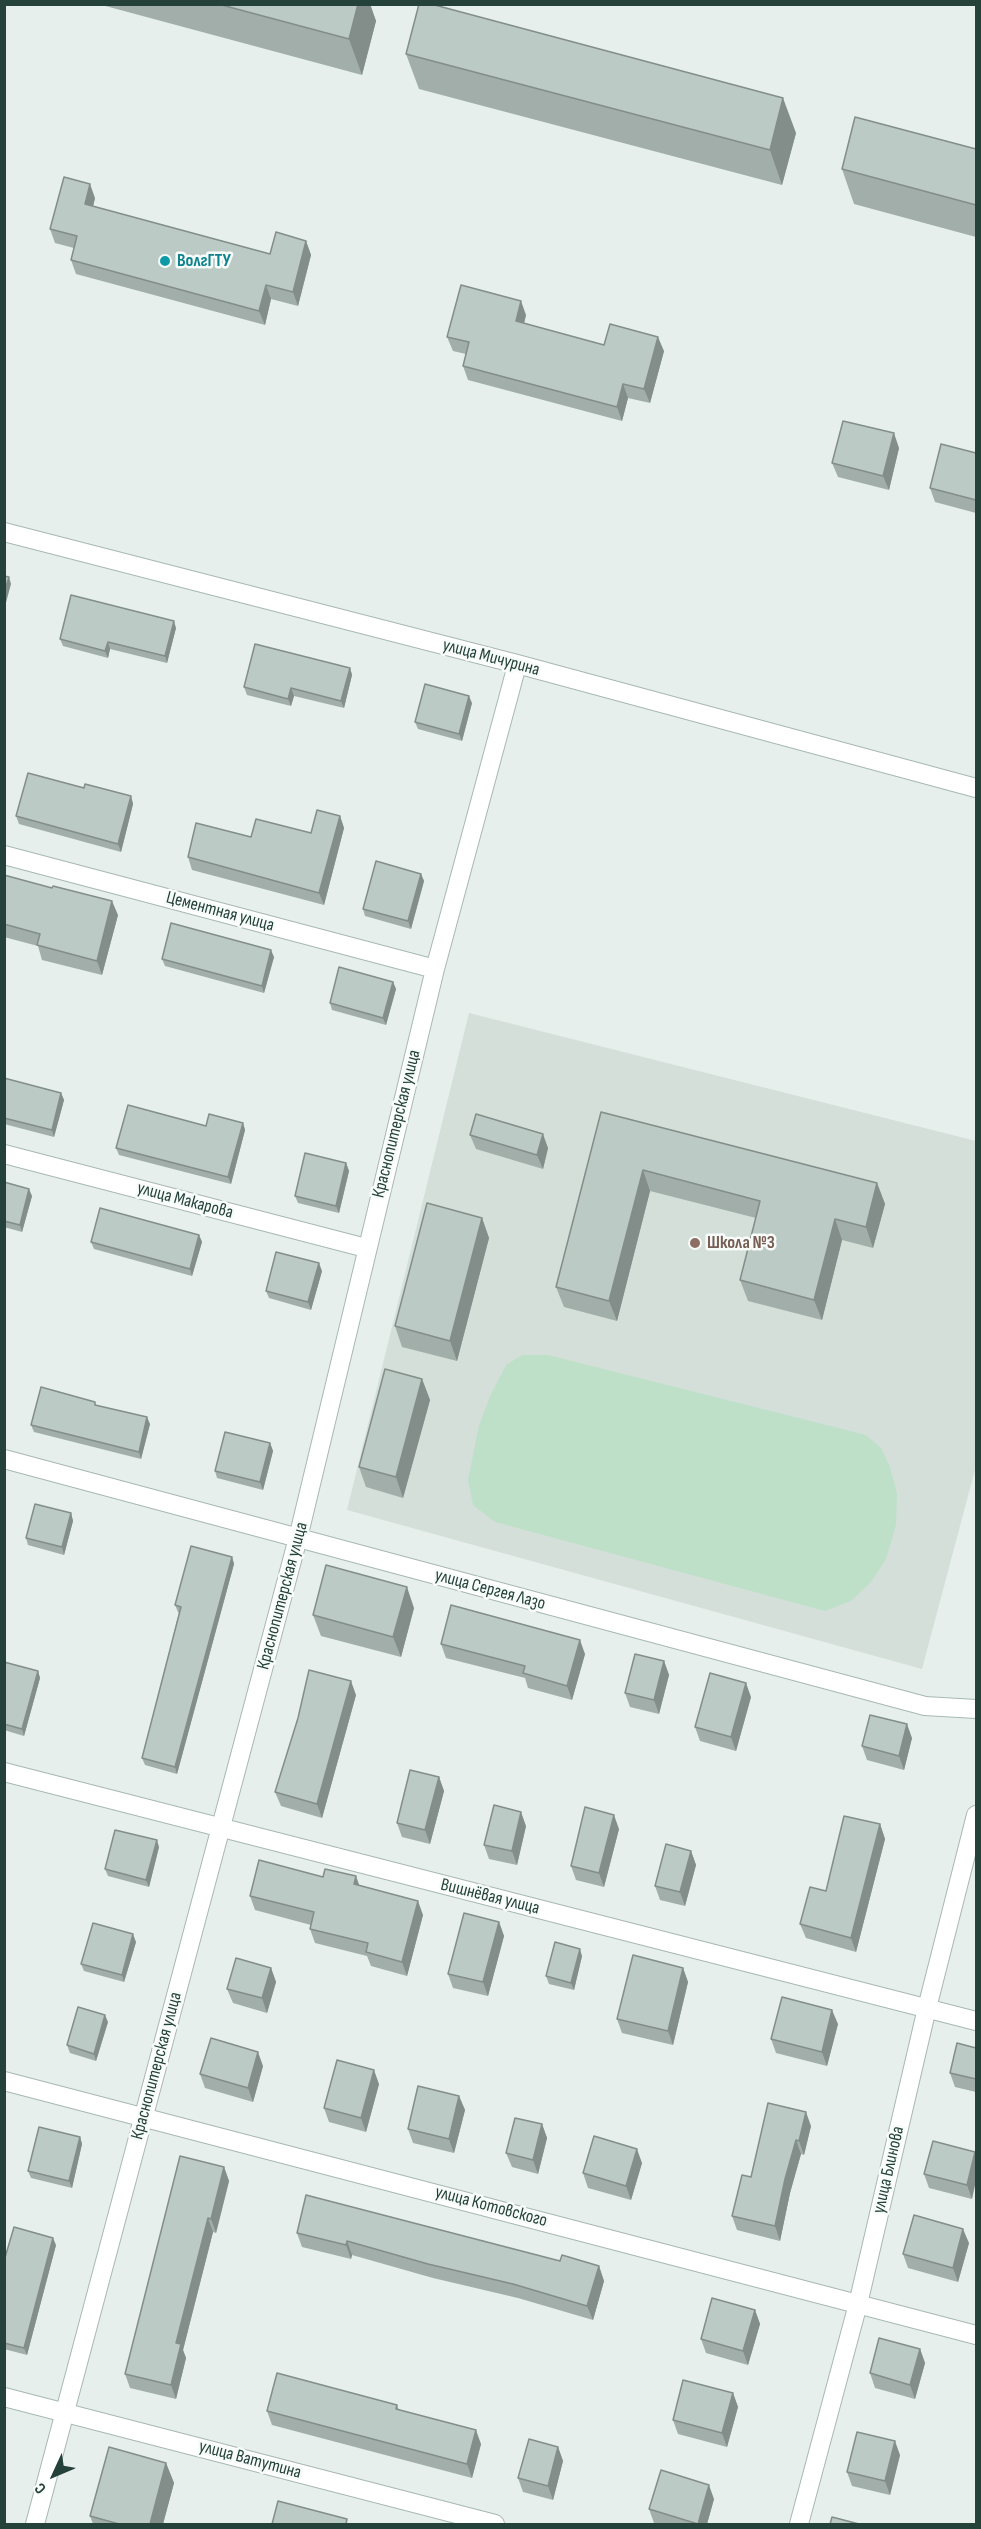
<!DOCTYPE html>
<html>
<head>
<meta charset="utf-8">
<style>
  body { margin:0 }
  #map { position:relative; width:981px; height:2529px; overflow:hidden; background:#e6efeb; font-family:"Sofia Sans Condensed",sans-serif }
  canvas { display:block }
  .frame { position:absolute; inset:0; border:6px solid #24423a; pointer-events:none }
  .north { position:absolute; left:24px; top:2445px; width:60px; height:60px; -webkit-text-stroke:4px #f7fbf9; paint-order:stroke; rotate:226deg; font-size:16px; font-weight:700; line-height:24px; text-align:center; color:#24423a }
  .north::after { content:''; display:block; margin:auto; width:21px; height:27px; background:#24423a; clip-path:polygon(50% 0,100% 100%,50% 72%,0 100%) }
</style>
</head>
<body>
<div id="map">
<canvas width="981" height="2529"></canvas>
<div class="frame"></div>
<div class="north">С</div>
</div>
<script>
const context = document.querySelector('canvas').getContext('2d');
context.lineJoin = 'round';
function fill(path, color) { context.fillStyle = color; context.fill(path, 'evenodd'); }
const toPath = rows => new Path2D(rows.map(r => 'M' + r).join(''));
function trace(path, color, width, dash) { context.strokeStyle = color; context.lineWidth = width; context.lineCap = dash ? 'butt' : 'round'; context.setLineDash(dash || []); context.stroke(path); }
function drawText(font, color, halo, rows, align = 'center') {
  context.font = font + ' "Sofia Sans Condensed",sans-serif'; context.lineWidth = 5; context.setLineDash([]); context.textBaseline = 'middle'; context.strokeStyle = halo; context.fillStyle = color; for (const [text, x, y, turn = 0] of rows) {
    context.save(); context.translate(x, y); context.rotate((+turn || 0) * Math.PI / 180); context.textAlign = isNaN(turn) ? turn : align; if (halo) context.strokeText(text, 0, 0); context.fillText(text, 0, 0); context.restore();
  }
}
fill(toPath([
  [469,1013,976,1141,976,1466,922,1669,347,1510]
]), '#d4dfda');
fill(toPath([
  [522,1355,548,1355,866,1435,881,1448,890,1467,897,1494,896,1525,886,1559,871,1582,851,1601,825,1611,495,1522,473,1505,468,1480,479,1425,491,1394,506,1365]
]), '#bfe0c8');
const minor = toPath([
  [4,532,517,664,976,788],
  [4,855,435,969],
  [4,1154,366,1248],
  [4,1459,925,1706,976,1709],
  [4,1772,976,2021],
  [4,2081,976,2335],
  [4,2397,495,2524],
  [35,2524,298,1538,435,969,517,665],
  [799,2524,858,2304,927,2008,976,1815]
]);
trace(minor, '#a8b8b2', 20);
trace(minor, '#fff', 18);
fill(toPath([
  [98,4,370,4,376,21,362,75],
  [406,54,796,133,782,185,419,89],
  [976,149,976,237,854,204,842,169],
  [95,198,93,207,270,254,306,241,311,255,298,306,271,299,265,325,76,274,71,260,74,248,55,243,50,229],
  [526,315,524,324,604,345,664,351,650,403,628,398,622,421,468,380,463,366,466,354,453,351,447,337],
  [899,448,889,490,838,477,832,463],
  [976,453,976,513,935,502,930,488],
  [176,628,167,663,110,649,108,658,63,646,60,639],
  [350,668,352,675,344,708,294,696,291,706,247,695,244,687],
  [472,703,462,741,418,729,415,722],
  [84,788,131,796,133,804,121,852,19,824,16,816],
  [340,816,344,828,324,905,192,870,188,857,311,833],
  [421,874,424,881,411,929,365,916,363,909],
  [4,875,118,915,102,975,42,960,38,946,4,937],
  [274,957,264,993,165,966,162,959],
  [393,982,396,989,386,1025,332,1010,330,1003],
  [4,1078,61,1093,64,1100,54,1137,4,1124],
  [601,1112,877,1183,885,1204,873,1248,842,1240,822,1320,748,1301,740,1280,756,1218,650,1191,617,1321,564,1307,556,1287],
  [243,1123,245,1130,231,1184,119,1155,116,1148,206,1126],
  [470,1135,548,1148,543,1169,476,1149],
  [346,1163,349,1171,339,1213,298,1203,295,1196],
  [4,1182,32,1196,22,1232,4,1227],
  [482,1218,489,1238,457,1361,402,1347,395,1326],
  [199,1235,202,1242,192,1276,94,1249,91,1242],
  [322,1271,311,1310,269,1298,266,1291],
  [422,1379,430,1400,403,1498,366,1487,359,1467],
  [95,1402,96,1405,150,1424,141,1459,34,1432,31,1425],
  [270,1443,273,1451,263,1490,217,1478,215,1471],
  [71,1513,73,1521,64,1555,28,1545,26,1538],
  [232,1557,234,1564,177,1774,145,1765,142,1758,179,1613,178,1612,175,1605],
  [414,1608,401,1657,321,1636,313,1615],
  [441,1644,585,1654,572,1700,528,1688,525,1678,446,1658],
  [664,1661,669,1675,659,1714,630,1707,625,1693],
  [4,1662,38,1671,40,1678,24,1736,4,1730],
  [356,1695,322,1818,281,1806,275,1792],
  [751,1697,736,1751,700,1741,695,1727],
  [912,1738,904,1770,867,1760,862,1746],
  [439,1777,444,1791,430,1844,402,1837,397,1823],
  [880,1824,885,1839,856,1952,806,1938,800,1924],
  [526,1826,517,1865,489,1859,484,1845],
  [619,1829,604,1887,576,1880,571,1866],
  [159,1847,149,1887,108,1876,105,1869],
  [691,1851,696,1865,685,1906,660,1900,655,1886],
  [323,1877,359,1885,423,1915,407,1976,371,1966,367,1956,315,1943,310,1929,311,1925,255,1910,250,1896],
  [499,1922,504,1936,488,1996,453,1988,448,1974],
  [136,1942,124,1982,84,1971,81,1964],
  [582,1956,574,1990,549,1984,546,1976],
  [271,1968,276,1982,267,2013,233,2003,227,1989],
  [683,1968,688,1982,673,2045,622,2033,617,2019],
  [108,2022,96,2061,70,2053,67,2045],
  [838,2024,827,2066,776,2053,771,2039],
  [976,2048,976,2092,955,2087,950,2073],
  [263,2066,253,2102,205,2088,200,2074],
  [379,2084,366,2132,329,2122,324,2108],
  [459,2096,465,2110,454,2153,413,2143,408,2129],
  [542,2124,547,2138,538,2174,512,2167,506,2153],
  [811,2126,804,2155,801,2154,790,2193,780,2241,737,2230,732,2216,751,2177],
  [80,2137,82,2144,72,2188,31,2178,28,2171],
  [975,2152,972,2199,929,2188,924,2174],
  [642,2163,631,2200,588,2188,583,2173],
  [224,2167,229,2181,216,2233,213,2232,183,2350,186,2358,176,2399,130,2388,125,2374],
  [297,2233,560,2261,599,2266,604,2281,593,2320,518,2298,433,2278,352,2255,351,2259,302,2247],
  [969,2243,958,2282,908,2268,903,2254],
  [56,2245,27,2355,4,2349,4,2261],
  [755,2310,760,2324,748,2365,706,2353,701,2339],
  [920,2349,925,2363,915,2399,875,2388,870,2373],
  [733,2393,738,2407,727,2447,678,2434,673,2420],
  [397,2405,399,2410,481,2444,472,2478,272,2425,267,2411],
  [558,2447,563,2461,553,2500,523,2492,518,2478],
  [900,2455,890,2495,852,2486,847,2472],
  [166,2463,174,2483,163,2524,93,2524,90,2516],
  [714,2499,707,2524,658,2524,654,2523,649,2509]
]), '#a1aea9');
fill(toPath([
  [358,4,370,4,376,21,362,75,349,39],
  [783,98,796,133,782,185,770,150],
  [90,184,95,198,90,218,85,204],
  [306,241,311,255,298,306,293,292],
  [266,285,271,299,265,325,259,311],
  [521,301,526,315,521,335,516,321],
  [658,337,664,351,650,403,644,389],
  [623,384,628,398,622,421,617,407],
  [894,433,899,448,889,490,883,476],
  [9,577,11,584,4,610,4,592],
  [174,621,176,628,167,663,165,656],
  [108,642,110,649,108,658,105,651],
  [350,668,352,675,344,708,341,701],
  [291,688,294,696,291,706,288,699],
  [469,696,472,703,462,741,459,734],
  [131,796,133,804,121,852,118,844],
  [340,816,344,828,324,905,319,893],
  [421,874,424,881,411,929,408,921],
  [112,901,118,915,102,975,97,961],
  [271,950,274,957,264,993,262,986],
  [393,982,396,989,386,1025,383,1018],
  [61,1093,64,1100,54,1137,52,1130],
  [243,1123,245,1130,231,1184,228,1177],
  [543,1134,548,1148,543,1169,537,1155],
  [346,1163,349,1171,339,1213,336,1206],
  [643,1170,650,1191,617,1321,609,1301],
  [877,1183,885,1204,873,1248,866,1227],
  [29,1189,32,1196,22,1232,20,1225],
  [482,1218,489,1238,457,1361,450,1341],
  [835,1219,842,1240,822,1320,814,1300],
  [199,1235,202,1242,192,1276,190,1269],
  [319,1263,322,1271,311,1310,308,1302],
  [422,1379,430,1400,403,1498,396,1477],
  [147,1417,150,1424,141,1459,139,1452],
  [270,1443,273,1451,263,1490,260,1482],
  [71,1513,73,1521,64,1555,62,1547],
  [232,1557,234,1564,177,1774,175,1767],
  [407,1587,414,1608,401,1657,393,1637],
  [580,1640,585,1654,572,1700,567,1686],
  [664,1661,669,1675,659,1714,654,1700],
  [38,1671,40,1678,24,1736,22,1729],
  [351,1681,356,1695,322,1818,317,1804],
  [746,1683,751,1697,736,1751,731,1737],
  [907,1724,912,1738,904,1770,899,1756],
  [439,1777,444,1791,430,1844,425,1830],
  [521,1812,526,1826,517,1865,512,1851],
  [614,1815,619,1829,604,1887,599,1873],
  [880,1824,885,1839,856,1952,851,1938],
  [157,1840,159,1847,149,1887,146,1880],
  [691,1851,696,1865,685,1906,680,1892],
  [356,1876,361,1890,354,1884],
  [418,1901,423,1915,407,1976,402,1962],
  [499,1922,504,1936,488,1996,483,1982],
  [133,1934,136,1942,124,1982,122,1975],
  [580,1949,582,1956,574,1990,571,1983],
  [271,1968,276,1982,267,2013,262,1998],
  [683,1968,688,1982,673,2045,668,2031],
  [832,2010,838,2024,827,2066,822,2052],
  [105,2015,108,2022,96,2061,94,2054],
  [258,2052,263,2066,253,2102,248,2088],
  [374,2070,379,2084,366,2132,361,2118],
  [459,2096,465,2110,454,2153,449,2139],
  [806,2112,811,2126,804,2155,799,2141],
  [542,2124,547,2138,538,2174,533,2160],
  [80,2137,82,2144,72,2188,69,2181],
  [796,2140,801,2154,790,2193,780,2241,775,2226,785,2179],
  [637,2149,642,2163,631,2200,626,2186],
  [975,2152,976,2156,976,2181,972,2199,967,2185],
  [224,2167,229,2181,216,2233,211,2219],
  [208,2218,213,2232,183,2350,186,2358,176,2399,171,2385,176,2343],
  [963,2229,969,2243,958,2282,953,2268],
  [53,2238,56,2245,27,2355,24,2348],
  [347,2241,352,2255,351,2259,346,2245],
  [599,2266,604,2281,593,2320,587,2306],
  [755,2310,760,2324,748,2365,743,2351],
  [920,2349,925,2363,915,2399,910,2385],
  [733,2393,738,2407,727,2447,722,2433],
  [476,2430,481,2444,472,2478,467,2464],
  [895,2441,900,2455,890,2495,885,2481],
  [558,2447,563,2461,553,2500,548,2486],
  [166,2463,174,2483,163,2524,150,2524],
  [709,2485,714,2499,707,2524,698,2524]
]), '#838d89');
const building = toPath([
  [218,4,358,4,349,39,218,4],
  [419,4,431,4,783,98,770,150,406,54,419,4],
  [855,117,976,149,976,205,842,169,855,117],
  [64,177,90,184,85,204,270,254,276,232,306,241,293,292,266,285,259,311,71,260,77,236,50,229,64,177],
  [461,285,521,301,516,321,604,345,610,324,658,337,644,389,623,384,617,407,463,366,469,342,447,337,461,285],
  [843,421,894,433,883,476,832,463,843,421],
  [941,444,976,453,976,500,930,488,941,444],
  [4,576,9,577,4,592,4,576],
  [71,595,174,621,165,656,108,642,105,651,60,639,71,595],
  [255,644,350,668,341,701,291,688,288,699,244,687,255,644],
  [425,684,469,696,459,734,415,722,425,684],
  [28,773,84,788,85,784,131,796,118,844,16,816,28,773],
  [317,810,340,816,319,893,188,857,196,823,251,837,256,819,311,833,317,810],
  [376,861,421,874,408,921,363,909,376,861],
  [4,875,52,888,53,886,112,901,97,961,37,945,40,934,4,924,4,875],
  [171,923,271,950,262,986,162,959,171,923],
  [339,967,393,982,383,1018,330,1003,339,967],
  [4,1078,61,1093,52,1130,4,1118,4,1078],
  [128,1105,206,1126,209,1114,243,1123,228,1177,116,1148,128,1105],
  [601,1112,877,1183,866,1227,835,1219,814,1300,740,1280,760,1201,643,1170,609,1301,556,1287,601,1112],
  [476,1114,543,1134,537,1155,470,1135,476,1114],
  [305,1153,346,1163,336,1206,295,1196,305,1153],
  [4,1182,29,1189,20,1225,4,1221,4,1182],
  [427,1203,482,1218,450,1341,395,1326,427,1203],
  [100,1208,199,1235,190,1269,91,1242,100,1208],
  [276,1252,319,1263,308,1302,266,1291,276,1252],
  [385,1369,422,1379,396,1477,359,1467,385,1369],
  [41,1387,95,1402,95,1405,147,1417,139,1452,31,1425,41,1387],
  [225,1432,270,1443,260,1482,215,1471,225,1432],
  [35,1504,71,1513,62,1547,26,1538,35,1504],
  [191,1546,232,1557,175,1767,142,1758,181,1607,175,1605,191,1546],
  [326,1565,407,1587,393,1637,313,1615,326,1565],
  [451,1605,580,1640,567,1686,523,1673,525,1666,441,1644,451,1605],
  [635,1654,664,1661,654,1700,625,1693,635,1654],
  [4,1662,38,1671,22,1729,4,1724,4,1662],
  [309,1670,351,1681,317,1804,275,1792,298,1718,309,1670],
  [710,1673,746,1683,731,1737,695,1727,710,1673],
  [870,1715,907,1724,899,1756,862,1746,870,1715],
  [410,1770,439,1777,425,1830,397,1823,410,1770],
  [494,1805,521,1812,512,1851,484,1845,494,1805],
  [585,1807,614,1815,599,1873,571,1866,585,1807],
  [844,1816,880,1824,851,1938,800,1924,810,1887,826,1891,844,1816],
  [115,1830,157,1840,146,1880,105,1869,115,1830],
  [666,1844,691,1851,680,1892,655,1886,666,1844],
  [259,1860,323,1877,325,1869,356,1876,354,1884,418,1901,402,1962,366,1952,368,1943,310,1929,314,1912,250,1896,259,1860],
  [464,1913,499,1922,483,1982,448,1974,464,1913],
  [93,1923,133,1934,122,1975,81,1964,93,1923],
  [555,1942,580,1949,571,1983,546,1976,555,1942],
  [633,1955,683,1968,668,2031,617,2019,633,1955],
  [236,1958,271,1968,262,1998,227,1989,236,1958],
  [782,1997,832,2010,822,2052,771,2039,782,1997],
  [78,2007,105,2015,94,2054,67,2045,78,2007],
  [211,2038,258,2052,248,2088,200,2074,211,2038],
  [957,2043,976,2048,976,2079,950,2073,957,2043],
  [337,2060,374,2070,361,2118,324,2108,337,2060],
  [418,2086,459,2096,449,2139,408,2129,418,2086],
  [768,2103,806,2112,799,2141,796,2140,785,2179,775,2226,732,2216,742,2175,751,2177,768,2103],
  [515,2118,542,2124,533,2160,506,2153,515,2118],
  [39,2127,80,2137,69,2181,28,2171,39,2127],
  [594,2136,637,2149,626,2186,583,2173,594,2136],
  [933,2141,975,2152,967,2185,924,2174,933,2141],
  [180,2156,224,2167,211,2219,208,2218,176,2343,181,2344,171,2385,125,2374,180,2156],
  [306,2195,560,2261,562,2255,599,2266,587,2306,513,2284,428,2264,347,2241,346,2245,297,2233,306,2195],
  [914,2215,963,2229,953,2268,903,2254,914,2215],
  [14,2227,53,2238,24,2348,4,2343,4,2261,14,2227],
  [712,2298,755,2310,743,2351,701,2339,712,2298],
  [879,2338,920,2349,910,2385,870,2373,879,2338],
  [277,2373,397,2405,396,2409,476,2430,467,2464,267,2411,277,2373],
  [683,2380,733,2393,722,2433,673,2420,683,2380],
  [857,2432,895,2441,885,2481,847,2472,857,2432],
  [529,2439,558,2447,548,2486,518,2478,529,2439],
  [109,2447,166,2463,150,2524,119,2524,90,2516,109,2447],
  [661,2470,709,2485,698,2524,649,2509,661,2470],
  [278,2501,347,2519,346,2524,272,2524,278,2501],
  [832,2517,859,2524,830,2524,832,2517]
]);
fill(building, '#bbcac4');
trace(building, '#838d89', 1.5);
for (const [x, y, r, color] of [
  [165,261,6,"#0f9aa8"],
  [695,1243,6,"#8d6e63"]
]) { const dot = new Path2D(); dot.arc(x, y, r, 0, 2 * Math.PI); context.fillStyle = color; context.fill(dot); trace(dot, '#f7fbf9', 2); }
drawText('bold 18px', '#0d838f', '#f7fbf9', [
  ["ВолгГТУ",177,261]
], 'left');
drawText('18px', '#24423a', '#f7fbf9', [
  ["улица Мичурина",491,658,15],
  ["Цементная улица",220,912,15],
  ["Краснопитерская улица",397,1124,-76],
  ["улица Макарова",185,1201,15],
  ["улица Сергея Лазо",490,1590,15],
  ["Краснопитерская улица",283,1596,-75],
  ["Вишнёвая улица",490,1897,14],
  ["Краснопитерская улица",157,2066,-75],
  ["улица Блинова",889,2170,-77],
  ["улица Котовского",491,2207,15],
  ["улица Ватутина",250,2460,15]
]);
drawText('bold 18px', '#785e54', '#f7fbf9', [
  ["Школа №3",707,1243]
], 'left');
</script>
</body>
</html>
